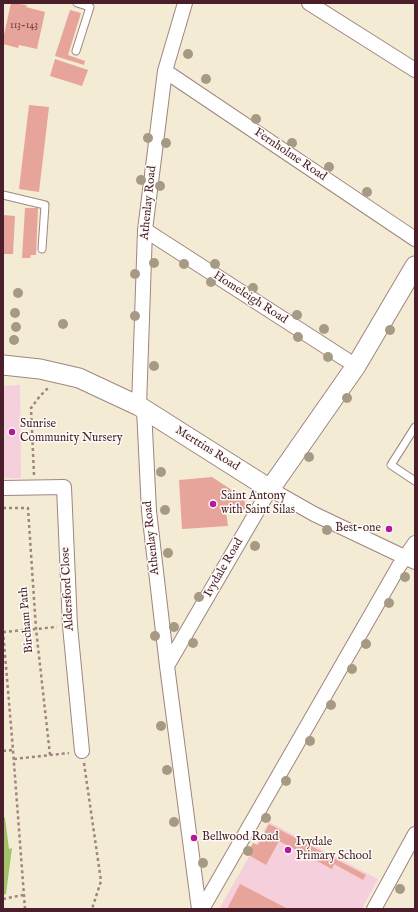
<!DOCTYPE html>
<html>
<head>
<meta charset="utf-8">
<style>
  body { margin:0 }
  #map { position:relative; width:418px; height:912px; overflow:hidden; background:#f4ebd5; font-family:"IM FELL English",serif }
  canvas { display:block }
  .frame { position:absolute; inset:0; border:4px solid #4a1f2b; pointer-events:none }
</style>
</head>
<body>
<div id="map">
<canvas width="418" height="912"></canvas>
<div class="frame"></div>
</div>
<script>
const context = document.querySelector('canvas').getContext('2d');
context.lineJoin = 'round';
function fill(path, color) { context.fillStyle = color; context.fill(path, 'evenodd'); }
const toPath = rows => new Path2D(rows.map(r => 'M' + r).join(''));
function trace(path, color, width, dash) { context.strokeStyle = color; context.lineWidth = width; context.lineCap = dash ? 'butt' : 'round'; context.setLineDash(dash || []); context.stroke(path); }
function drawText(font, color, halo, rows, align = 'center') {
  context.font = font + ' "IM FELL English",serif'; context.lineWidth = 3; context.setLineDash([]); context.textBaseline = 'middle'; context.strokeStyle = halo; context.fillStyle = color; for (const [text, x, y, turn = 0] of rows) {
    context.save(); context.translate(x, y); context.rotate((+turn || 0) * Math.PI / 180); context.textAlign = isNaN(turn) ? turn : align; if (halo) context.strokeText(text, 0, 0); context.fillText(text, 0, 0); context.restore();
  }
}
fill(toPath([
  [20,385,21,478,3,478,3,386],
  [269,822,378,879,362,909,219,909]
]), '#f5cfdb');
fill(toPath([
  [3,817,5,818,9,849,12,848,6,894,3,895]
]), '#a1c36c');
fill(toPath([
  [11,3,27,5,26,7,45,12,37,49,19,45,18,48,3,44,3,39],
  [70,10,81,13,68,55,85,61,84,65,55,56],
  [55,59,88,70,82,86,50,76],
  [29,105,49,107,39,192,19,189],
  [25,208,38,208,36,255,31,255,30,258,22,258],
  [3,215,15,216,13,254,3,254],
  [212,477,244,498,246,509,226,511,228,526,182,529,179,480],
  [269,824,366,875,363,880,334,864,332,869,279,841,266,865,247,854,253,843,258,845],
  [240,884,288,909,227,909]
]), '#e7a49a');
const lane = toPath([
  [76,51,90,7,77,3],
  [3,195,45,205,42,249],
  [415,427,391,465,415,481]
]);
const street = toPath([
  [309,3,415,70],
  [165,71,415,239],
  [145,230,356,366],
  [139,406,145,230,165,71,185,3],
  [144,409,149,511,167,666,199,909],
  [3,488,64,487,70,626,82,751],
  [167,666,270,489,314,514,415,562],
  [202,909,399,566,415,543],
  [374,909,415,834]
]);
const secondary = toPath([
  [3,365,40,369,79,378,139,406,270,489,356,366,415,266]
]);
trace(lane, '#9f8580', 9);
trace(street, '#9f8580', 16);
trace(secondary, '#9f8580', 21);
trace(toPath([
  [34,475,31,408,40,396,49,387],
  [3,508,28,508,36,629,50,755],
  [3,631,13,750,25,909],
  [3,632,57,627],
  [3,751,13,750],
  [14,759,69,753],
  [84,763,101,881,92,909],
  [3,899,23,895]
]), '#9f8580', 2.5, [3, 3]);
trace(lane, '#fff', 7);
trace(street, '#fff', 14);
trace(secondary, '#fff', 19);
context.fillStyle = '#a79a84';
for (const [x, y] of [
  [188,54],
  [206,79],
  [256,119],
  [148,138],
  [166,143],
  [292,143],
  [329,167],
  [141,180],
  [160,186],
  [367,192],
  [154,263],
  [184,264],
  [215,264],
  [135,274],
  [211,282],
  [253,288],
  [18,293],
  [15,313],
  [297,315],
  [135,316],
  [63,324],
  [16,327],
  [324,329],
  [390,330],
  [298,337],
  [14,340],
  [328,357],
  [154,366],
  [347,398],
  [309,457],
  [161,472],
  [165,510],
  [327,530],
  [255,546],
  [168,553],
  [405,577],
  [199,597],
  [389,603],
  [174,627],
  [155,636],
  [193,643],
  [366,644],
  [352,669],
  [331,705],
  [161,726],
  [310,741],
  [167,770],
  [286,781],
  [266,818],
  [174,822],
  [248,851],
  [203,863],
  [400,889]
]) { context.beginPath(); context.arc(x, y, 5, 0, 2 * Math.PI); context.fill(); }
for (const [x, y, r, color] of [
  [12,432,4,"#b5179e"],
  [213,504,4,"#b5179e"],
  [389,529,4,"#b5179e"],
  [194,838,4,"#b5179e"],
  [288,850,4,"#b5179e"]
]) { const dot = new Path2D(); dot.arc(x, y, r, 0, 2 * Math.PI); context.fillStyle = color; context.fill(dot); trace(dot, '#fdfcf7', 1.5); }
drawText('10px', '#714047', null, [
  ["113-143",24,26]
]);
drawText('12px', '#4a1f2b', '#fdfcf7', [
  ["Fernholme Road",290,155,34],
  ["Athenlay Road",149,203,-84],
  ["Homeleigh Road",250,298,33],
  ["Merttins Road",207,449,32],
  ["Athenlay Road",152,538,-96],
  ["Ivydale Road",224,568,-60],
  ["Aldersford Close",68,589,-93],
  ["Bircham Path",27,620,-95]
]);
drawText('12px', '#4a1f2b', '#fdfcf7', [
  ["Sunrise",20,425],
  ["Community Nursery",20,439],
  ["Saint Antony",221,497],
  ["with Saint Silas",221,511],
  ["Best-one",381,529,"right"],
  ["Bellwood Road",202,838],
  ["Ivydale",296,843],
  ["Primary School",296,857]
], 'left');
</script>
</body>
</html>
